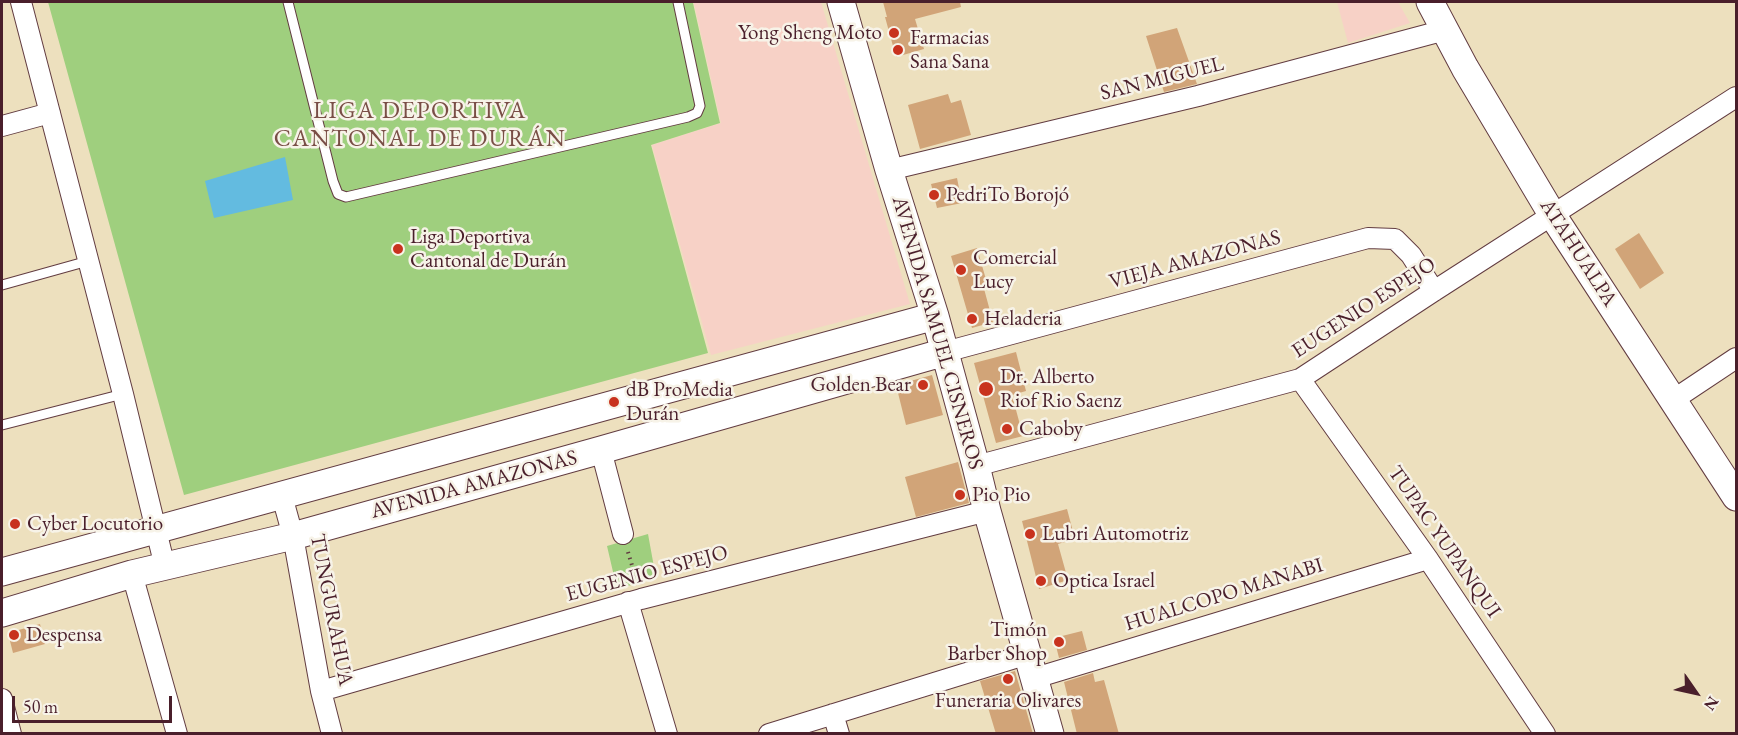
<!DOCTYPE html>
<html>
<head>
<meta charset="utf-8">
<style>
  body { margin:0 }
  #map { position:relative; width:1738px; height:735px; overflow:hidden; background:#ede0be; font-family:"EB Garamond",serif }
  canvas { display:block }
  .frame { position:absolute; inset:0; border:3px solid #4a1f2b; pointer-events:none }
  .north { position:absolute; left:1666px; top:663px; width:60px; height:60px; -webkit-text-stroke:4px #f7f3e8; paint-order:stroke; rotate:124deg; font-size:16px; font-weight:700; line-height:24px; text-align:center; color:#4a1f2b }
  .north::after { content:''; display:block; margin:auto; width:21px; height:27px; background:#4a1f2b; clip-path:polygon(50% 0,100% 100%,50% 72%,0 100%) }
  .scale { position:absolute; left:12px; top:696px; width:160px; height:27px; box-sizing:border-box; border:3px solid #4a1f2b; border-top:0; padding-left:8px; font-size:18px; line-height:21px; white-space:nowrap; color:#4a1f2b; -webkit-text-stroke:4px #f7f3e8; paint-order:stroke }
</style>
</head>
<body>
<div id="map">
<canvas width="1738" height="735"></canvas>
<div class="frame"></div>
<div class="north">N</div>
<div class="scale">50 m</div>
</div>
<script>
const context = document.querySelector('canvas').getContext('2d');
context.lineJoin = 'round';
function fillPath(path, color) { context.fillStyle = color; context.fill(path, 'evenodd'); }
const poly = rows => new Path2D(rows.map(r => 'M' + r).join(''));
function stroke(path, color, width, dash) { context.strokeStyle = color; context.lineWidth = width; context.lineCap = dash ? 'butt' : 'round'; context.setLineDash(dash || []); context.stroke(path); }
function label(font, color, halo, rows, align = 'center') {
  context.font = font + ' "EB Garamond",serif'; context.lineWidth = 5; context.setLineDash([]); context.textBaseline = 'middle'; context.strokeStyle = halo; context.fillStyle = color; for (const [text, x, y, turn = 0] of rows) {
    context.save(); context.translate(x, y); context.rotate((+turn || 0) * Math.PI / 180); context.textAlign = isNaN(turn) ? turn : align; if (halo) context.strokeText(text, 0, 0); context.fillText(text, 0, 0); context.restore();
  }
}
fillPath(poly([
  [701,2,821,2,910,304,711,355,652,145,721,123,694,3],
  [1337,2,1398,2,1410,23,1348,43]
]), '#f7d1c6');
fillPath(poly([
  [48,2,698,2,693,3,720,123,651,145,708,353,184,495],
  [648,534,656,578,617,589,607,546]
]), '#9fcf7e');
fillPath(poly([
  [285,157,293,200,214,218,205,181]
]), '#63bbe0');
fillPath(poly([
  [883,2,960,2,961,7,915,19,924,49,896,57,885,17,887,17],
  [1177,28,1197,84,1164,92,1146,36],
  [948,94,951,103,961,100,971,135,920,149,908,105],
  [957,178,962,203,937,208,931,184],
  [1639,233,1664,273,1640,289,1615,249],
  [977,248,987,283,983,285,993,322,972,328,951,256],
  [1016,352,1026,391,1012,395,1023,436,996,443,974,363],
  [932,375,943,415,906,425,896,385],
  [958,462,969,503,916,517,905,477],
  [1067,509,1075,539,1058,544,1068,580,1039,589,1022,521],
  [40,624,45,644,13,653,8,633],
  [1082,631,1087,650,1059,658,1054,638],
  [1015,671,1033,734,996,734,980,681],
  [1093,673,1095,682,1104,680,1119,734,1077,734,1064,682]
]), '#d1a478');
const lane = poly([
  [288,2,333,181,338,194,346,197,688,117,697,113,700,106,678,2],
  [2,285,88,261],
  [2,425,123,394]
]);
const street = poly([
  [21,2,123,394,165,567],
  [2,126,50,113],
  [889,170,1198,96,1445,30],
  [945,352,1368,238,1395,239,1411,255,1434,291],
  [1300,379,1428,559,1545,734],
  [1673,400,1736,358],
  [601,450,623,534],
  [976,466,1300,379,1434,291,1736,97],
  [282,496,293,536,321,691,332,734],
  [132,574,177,734],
  [628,602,667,734],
  [1035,678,1428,559],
  [321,691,641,599,987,511],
  [2,699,11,734],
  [833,714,839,734],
  [769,734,1028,654]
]);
const secondary = poly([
  [841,2,889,170,935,316,976,466,987,511,1050,734],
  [1430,2,1465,68,1553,216,1736,497],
  [2,572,935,316],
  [2,613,132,574,293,536,601,450,945,352]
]);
stroke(lane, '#623c41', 11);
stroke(street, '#623c41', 22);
stroke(secondary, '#623c41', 29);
stroke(poly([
  [628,552,637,582]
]), '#623c41', 4, [1.5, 4.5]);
stroke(lane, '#fff', 9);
stroke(street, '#fff', 20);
stroke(secondary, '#fff', 27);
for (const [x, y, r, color] of [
  [894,33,6,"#c8321e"],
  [898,50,6,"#c8321e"],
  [934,195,6,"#c8321e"],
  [398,249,6,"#c8321e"],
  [961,270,6,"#c8321e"],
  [972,319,6,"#c8321e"],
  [923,385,6,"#c8321e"],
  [986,389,8,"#c8321e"],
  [614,402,6,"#c8321e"],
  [1007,429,6,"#c8321e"],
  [960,495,6,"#c8321e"],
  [15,524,6,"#c8321e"],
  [1030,534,6,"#c8321e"],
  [1041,581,6,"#c8321e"],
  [14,635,6,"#c8321e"],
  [1059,642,6,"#c8321e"],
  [1008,679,6,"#c8321e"]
]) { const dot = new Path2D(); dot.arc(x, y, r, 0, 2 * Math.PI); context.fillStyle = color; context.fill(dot); stroke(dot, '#f7f3e8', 2); }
label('21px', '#4a1f2b', '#f7f3e8', [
  ["Yong Sheng Moto",882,33,"right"],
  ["Farmacias",910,38],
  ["Sana Sana",910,62],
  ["PedriTo Borojó",946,195],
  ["Liga Deportiva",410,237],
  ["Cantonal de Durán",410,261],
  ["Comercial",973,258],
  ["Lucy",973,282],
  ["Heladeria",984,319],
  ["Dr. Alberto",1000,377],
  ["Riof Rio Saenz",1000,401],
  ["Golden Bear",911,385,"right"],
  ["dB ProMedia",626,390],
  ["Durán",626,414],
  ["Caboby",1019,429],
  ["Pio Pio",972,495],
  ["Cyber Locutorio",27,524],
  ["Lubri Automotriz",1042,534],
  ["Optica Israel",1053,581],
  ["Timón",1047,630,"right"],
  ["Barber Shop",1047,654,"right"],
  ["Despensa",26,635],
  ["Funeraria Olivares",1008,701,"center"]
], 'left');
label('21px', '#4a1f2b', '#f7f3e8', [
  ["SAN MIGUEL",1162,79,-14],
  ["ATAHUALPA",1578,253,57],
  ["VIEJA AMAZONAS",1195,260,-15],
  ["EUGENIO ESPEJO",1364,308,-33],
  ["AVENIDA SAMUEL CISNEROS",937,333,74],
  ["AVENIDA AMAZONAS",474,485,-15],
  ["TUPAC YUPANQUI",1444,542,55],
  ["EUGENIO ESPEJO",647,574,-15],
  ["HUALCOPO MANABI",1224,595,-17],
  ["TUNGURAHUA",331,610,79]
]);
context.letterSpacing = '1.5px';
label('24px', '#794e46', '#f7f3e8', [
  ["LIGA DEPORTIVA",420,111],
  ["CANTONAL DE DURÁN",420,139]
]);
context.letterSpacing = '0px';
</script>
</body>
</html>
